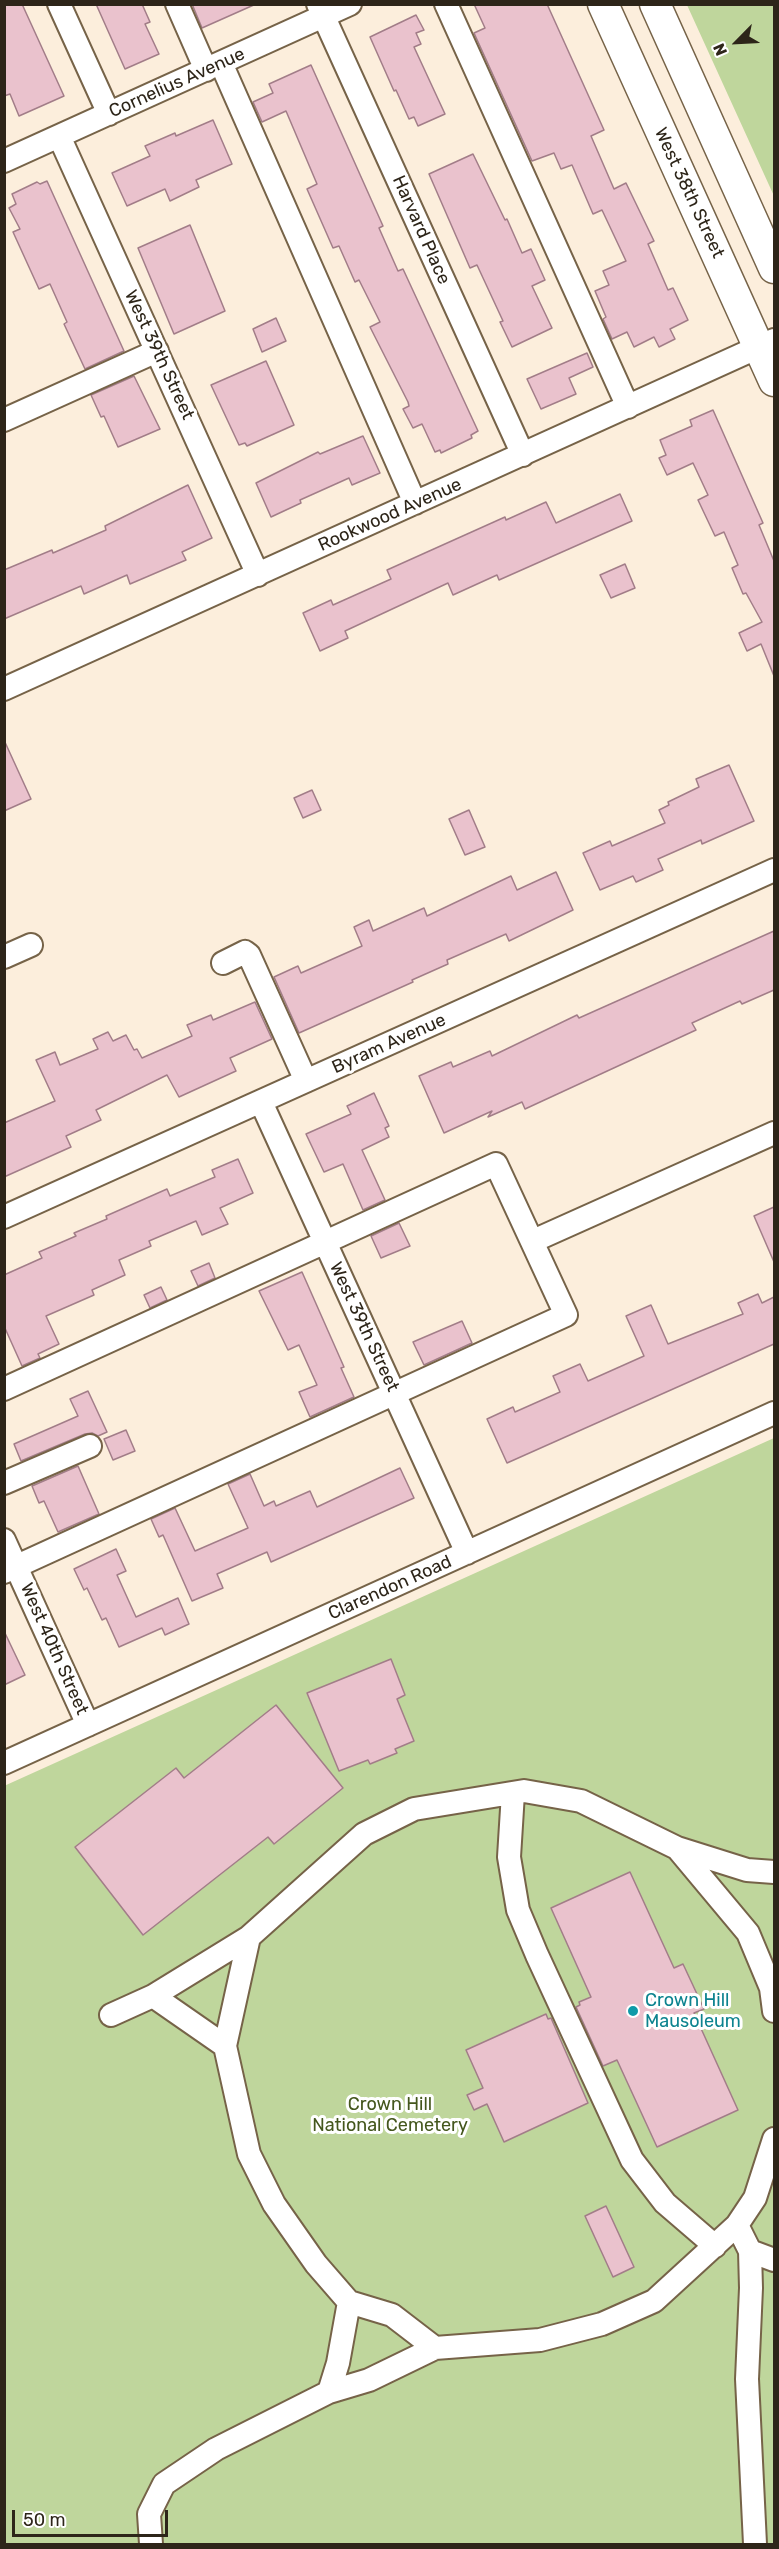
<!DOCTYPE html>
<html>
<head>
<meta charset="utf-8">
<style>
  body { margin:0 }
  #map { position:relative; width:779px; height:2549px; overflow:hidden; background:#fceedc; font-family:Rubik,sans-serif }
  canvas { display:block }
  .frame { position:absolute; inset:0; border:6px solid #2d2519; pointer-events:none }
  .north { position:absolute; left:707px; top:12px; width:60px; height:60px; -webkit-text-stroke:4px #fff; paint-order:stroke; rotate:246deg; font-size:16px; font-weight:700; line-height:24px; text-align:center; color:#2d2519 }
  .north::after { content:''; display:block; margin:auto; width:21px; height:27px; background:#2d2519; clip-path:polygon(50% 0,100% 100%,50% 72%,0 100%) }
  .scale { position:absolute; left:12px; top:2510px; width:156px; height:27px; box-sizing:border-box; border:3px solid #2d2519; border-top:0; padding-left:8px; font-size:18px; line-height:21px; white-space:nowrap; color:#2d2519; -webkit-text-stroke:4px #fff; paint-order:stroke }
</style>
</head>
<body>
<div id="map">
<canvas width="779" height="2549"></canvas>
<div class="frame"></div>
<div class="north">N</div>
<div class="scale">50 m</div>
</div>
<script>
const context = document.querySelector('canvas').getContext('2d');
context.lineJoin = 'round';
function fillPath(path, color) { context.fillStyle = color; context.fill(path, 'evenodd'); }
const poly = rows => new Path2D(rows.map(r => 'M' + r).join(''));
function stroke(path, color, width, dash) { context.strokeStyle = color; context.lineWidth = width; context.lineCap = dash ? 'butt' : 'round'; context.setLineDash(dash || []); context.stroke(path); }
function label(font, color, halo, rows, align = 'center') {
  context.font = font + ' Rubik,sans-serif'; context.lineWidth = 6; context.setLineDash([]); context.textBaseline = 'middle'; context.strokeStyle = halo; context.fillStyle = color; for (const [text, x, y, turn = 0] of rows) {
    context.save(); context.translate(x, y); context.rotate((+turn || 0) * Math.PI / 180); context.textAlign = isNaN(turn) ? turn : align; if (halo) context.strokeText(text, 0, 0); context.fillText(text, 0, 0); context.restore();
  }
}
fillPath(poly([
  [687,5,774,5,774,196],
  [774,1438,774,2544,5,2544,4,1786]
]), '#bfd69c');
const building = poly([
  [4,4,22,4,64,96,19,116,10,94,4,96,4,4],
  [96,4,142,4,150,22,145,24,159,54,125,69,96,4],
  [192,4,256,4,202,28,192,4],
  [474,4,547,4,604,130,591,136,614,189,626,183,654,241,648,244,668,290,673,288,688,320,670,329,675,339,659,347,654,337,634,347,627,332,612,339,603,319,606,317,595,291,609,285,603,271,626,261,602,210,593,214,572,165,561,169,554,153,532,161,474,33,485,28,474,4],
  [416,15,424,30,416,33,421,44,414,47,445,114,418,126,414,117,409,119,396,90,394,91,370,37,416,15],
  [311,65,383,226,379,228,398,271,403,269,478,431,471,435,472,438,441,453,440,450,435,452,422,424,413,428,403,409,409,406,408,402,370,327,380,322,359,280,355,282,339,246,333,248,307,189,317,184,286,111,262,122,253,102,273,93,269,84,311,65],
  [213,120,232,164,196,180,199,187,170,201,165,189,127,206,112,173,150,156,145,146,175,133,176,136,213,120],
  [473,154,505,220,507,219,522,253,531,249,545,280,532,286,552,328,512,347,500,322,503,321,477,265,470,268,429,174,473,154],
  [47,181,124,351,85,369,64,324,67,322,50,284,39,289,13,232,20,229,9,208,16,204,12,194,37,182,40,184,47,181],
  [190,225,225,311,174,334,138,248,190,225],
  [276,318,286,341,262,352,253,329,276,318],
  [587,353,593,367,569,378,576,394,541,409,527,379,587,353],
  [266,361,294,425,247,446,245,443,239,445,211,385,266,361],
  [134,376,160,429,118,447,104,416,101,417,91,395,134,376],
  [713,410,763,523,759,525,774,561,774,676,761,644,747,651,739,633,762,622,746,593,743,594,732,568,738,565,724,532,715,536,698,500,708,495,693,463,667,475,659,458,666,455,660,440,692,426,690,420,713,410],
  [363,436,380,473,352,485,349,478,300,500,301,503,271,517,256,483,318,452,320,454,363,436],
  [188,485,212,538,182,552,186,560,130,584,127,575,84,594,81,586,4,619,4,570,52,550,53,553,106,530,105,526,188,485],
  [620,494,632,521,499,580,497,575,453,595,448,583,345,631,348,638,320,651,303,613,331,600,333,605,391,579,387,570,505,517,506,520,546,502,556,523,620,494],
  [625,564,635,588,611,598,600,575,625,564],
  [4,740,31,799,4,811,4,740],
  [729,765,754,821,702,844,701,840,658,859,663,870,636,882,633,876,600,890,583,853,610,841,612,846,665,823,659,810,669,805,668,802,699,787,696,779,729,765],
  [312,790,321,810,303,818,294,798,312,790],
  [469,810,485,847,465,855,449,819,469,810],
  [556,872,573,910,509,941,506,934,447,960,448,964,412,980,413,982,299,1033,274,977,298,966,301,973,362,946,354,927,369,920,373,931,424,908,427,916,511,876,517,890,556,872],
  [774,931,774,990,742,1004,740,1001,692,1023,696,1030,525,1109,522,1102,488,1117,492,1111,444,1133,419,1076,451,1062,453,1067,490,1051,492,1056,577,1015,579,1018,774,931],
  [255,1002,272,1039,230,1058,236,1071,179,1097,167,1075,96,1110,101,1120,66,1136,71,1147,4,1177,4,1123,55,1101,36,1060,55,1052,60,1065,98,1049,93,1039,108,1032,113,1041,126,1035,134,1050,137,1049,142,1058,192,1036,187,1025,211,1015,213,1020,255,1002],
  [374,1093,389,1126,385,1128,389,1137,362,1150,385,1200,363,1210,343,1164,324,1172,306,1134,351,1114,347,1106,374,1093],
  [238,1159,253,1193,220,1208,228,1224,202,1235,196,1221,149,1241,151,1246,119,1260,125,1275,92,1290,94,1295,46,1316,59,1344,38,1354,40,1358,22,1366,4,1326,4,1275,42,1258,39,1252,76,1236,74,1233,107,1219,106,1216,167,1189,170,1196,215,1177,212,1170,238,1159],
  [774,1207,774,1262,754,1216,774,1207],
  [399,1223,410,1246,381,1258,371,1236,399,1223],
  [209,1263,215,1278,198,1286,191,1271,209,1263],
  [302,1272,344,1367,341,1368,354,1397,310,1417,299,1392,317,1385,299,1345,288,1350,259,1291,302,1272],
  [161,1287,167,1300,150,1308,144,1295,161,1287],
  [758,1294,762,1303,774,1297,774,1344,507,1463,487,1419,513,1407,515,1412,560,1392,553,1376,580,1364,588,1381,644,1356,626,1316,651,1305,668,1344,743,1314,738,1303,758,1294],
  [462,1321,472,1343,424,1365,413,1342,462,1321],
  [88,1391,107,1432,98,1436,92,1433,85,1434,21,1461,14,1444,78,1416,70,1399,88,1391],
  [126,1430,135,1451,113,1460,104,1439,126,1430],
  [78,1466,99,1514,58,1532,44,1501,39,1503,32,1486,78,1466],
  [400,1468,414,1498,271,1562,267,1552,217,1574,223,1588,192,1601,163,1535,159,1537,151,1519,175,1508,195,1551,248,1528,228,1484,250,1474,264,1506,274,1501,276,1506,310,1491,317,1507,400,1468],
  [116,1549,126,1571,117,1575,136,1617,178,1598,189,1624,165,1635,162,1628,119,1647,106,1618,102,1620,87,1588,84,1590,74,1569,116,1549],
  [4,1631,25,1675,4,1685,4,1631],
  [391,1659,405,1695,397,1699,414,1741,395,1749,397,1753,370,1764,368,1760,339,1771,307,1693,391,1659],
  [276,1705,343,1788,274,1844,268,1837,143,1935,75,1847,176,1768,184,1778,276,1705],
  [630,1872,674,1968,683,1964,704,2009,694,2013,738,2110,657,2147,617,2060,603,2066,576,2007,580,2005,579,2002,591,1997,551,1908,630,1872],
  [546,2014,548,2019,551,2018,588,2103,504,2142,487,2104,474,2110,467,2095,483,2088,466,2050,546,2014],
  [606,2206,634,2267,613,2277,585,2216,606,2206]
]);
fillPath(building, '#eac2cd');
stroke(building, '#a27d88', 1.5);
const minor = poly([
  [59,4,109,114],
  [177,4,206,70],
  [318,4,523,455],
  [446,4,628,407],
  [221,63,415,503],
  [59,136,258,575],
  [4,161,350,4],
  [4,420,157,351],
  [4,689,774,340],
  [4,957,31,945],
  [223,963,245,952,249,955,306,1081],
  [261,1102,467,1553],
  [4,1217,774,870],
  [533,1241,774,1133],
  [4,1389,496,1164,566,1315,4,1572],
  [4,1483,90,1446],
  [4,1540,88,1725],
  [4,1763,774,1413],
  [513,1793,509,1857,518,1910,537,1955,632,2160,665,2203,715,2246],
  [677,1848,747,1870,774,1872],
  [153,1996,225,2046],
  [774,2011,771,1988,748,1933,677,1848,581,1801,524,1791,414,1809,364,1834,249,1937,225,2046,249,2154,274,2204,316,2264,349,2302,392,2315,435,2348,540,2340,602,2324,654,2301,737,2225,755,2198,774,2139],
  [111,2015,153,1996,249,1937],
  [737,2225,750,2251,751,2288,747,2379,755,2544],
  [750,2251,774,2260],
  [349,2302,338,2363,329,2392,369,2380,435,2348],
  [151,2544,149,2514,164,2484,216,2449,329,2392]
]);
const major = poly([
  [603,4,774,381],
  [655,4,774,268]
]);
stroke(minor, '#766348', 26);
stroke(major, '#766348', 33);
stroke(minor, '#fff', 22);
stroke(major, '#fff', 30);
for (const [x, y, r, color] of [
  [633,2011,6,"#0f9aa8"]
]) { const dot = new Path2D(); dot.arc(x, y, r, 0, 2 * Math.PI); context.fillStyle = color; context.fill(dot); stroke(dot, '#fff', 2); }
label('18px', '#2d2519', '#fff', [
  ["Cornelius Avenue",177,83,-24],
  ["West 38th Street",689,193,65],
  ["Harvard Place",421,230,66],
  ["West 39th Street",159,355,65],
  ["Rookwood Avenue",390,515,-24],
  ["Byram Avenue",389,1044,-24],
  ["West 39th Street",364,1327,65],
  ["Clarendon Road",390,1588,-24],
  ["West 40th Street",54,1649,66]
]);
label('18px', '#0d838f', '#fff', [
  ["Crown Hill",645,2001],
  ["Mausoleum",645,2022]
], 'left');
label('18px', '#44571d', '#fff', [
  ["Crown Hill",390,2105],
  ["National Cemetery",390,2126]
]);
</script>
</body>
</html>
